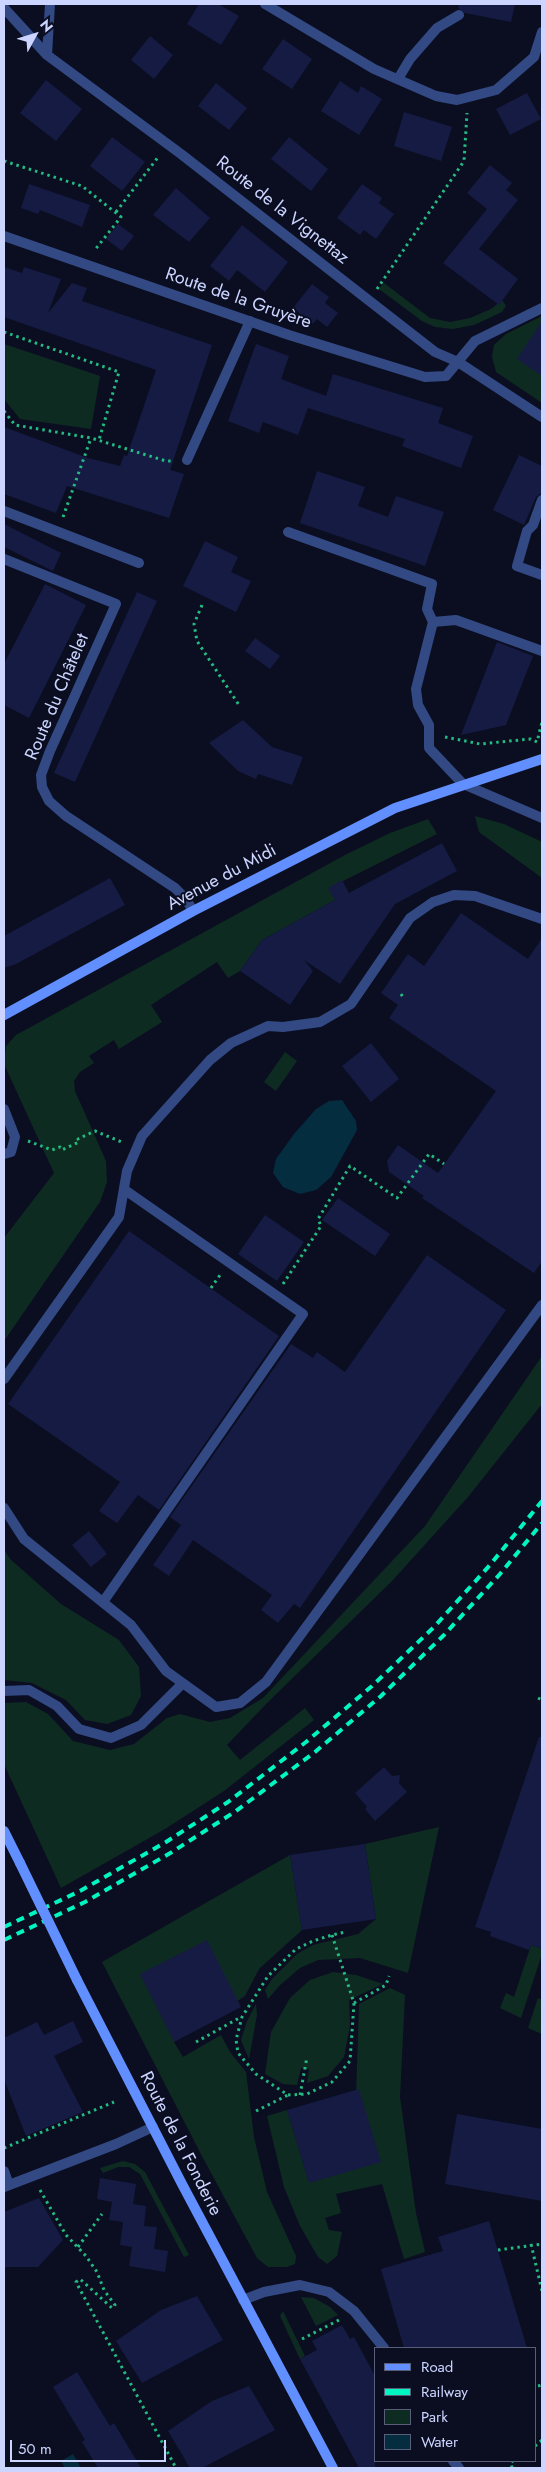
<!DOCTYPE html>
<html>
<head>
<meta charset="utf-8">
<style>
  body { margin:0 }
  #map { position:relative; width:546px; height:2472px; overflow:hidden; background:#0b0e21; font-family:Jost,sans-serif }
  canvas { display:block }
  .frame { position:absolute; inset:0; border:5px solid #cbd5ff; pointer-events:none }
  .legend { position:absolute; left:374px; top:2347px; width:162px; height:115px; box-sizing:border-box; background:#0b0e21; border:1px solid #585e7a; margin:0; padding:6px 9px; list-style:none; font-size:15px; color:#cbd5ff }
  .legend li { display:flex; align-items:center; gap:10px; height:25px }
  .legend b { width:25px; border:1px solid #585e7a }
  .north { position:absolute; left:10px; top:10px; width:50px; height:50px; -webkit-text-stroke:4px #0b0e21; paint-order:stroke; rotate:51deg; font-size:14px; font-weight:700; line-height:20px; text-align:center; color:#cbd5ff }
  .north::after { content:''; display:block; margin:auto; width:18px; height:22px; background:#cbd5ff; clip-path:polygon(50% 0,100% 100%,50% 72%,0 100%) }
  .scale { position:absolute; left:10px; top:2440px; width:156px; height:22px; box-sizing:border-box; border:2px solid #cbd5ff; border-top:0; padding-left:6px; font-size:15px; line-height:18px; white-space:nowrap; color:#cbd5ff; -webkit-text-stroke:4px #0b0e21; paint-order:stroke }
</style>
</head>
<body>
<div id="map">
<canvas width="546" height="2472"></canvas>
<div class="frame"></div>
<ul class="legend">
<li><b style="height:6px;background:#628fff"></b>Road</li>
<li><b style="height:6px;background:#00f6c1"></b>Railway</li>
<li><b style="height:14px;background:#0e2b21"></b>Park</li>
<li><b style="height:14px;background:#052d40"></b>Water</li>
</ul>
<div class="north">N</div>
<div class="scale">50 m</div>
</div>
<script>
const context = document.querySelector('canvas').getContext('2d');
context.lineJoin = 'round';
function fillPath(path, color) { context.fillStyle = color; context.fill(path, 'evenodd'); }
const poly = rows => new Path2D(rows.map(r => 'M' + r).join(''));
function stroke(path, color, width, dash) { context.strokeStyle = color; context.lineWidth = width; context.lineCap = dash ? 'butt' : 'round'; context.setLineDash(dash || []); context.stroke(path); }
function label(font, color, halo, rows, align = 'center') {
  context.font = font + ' Jost,sans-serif'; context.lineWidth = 4; context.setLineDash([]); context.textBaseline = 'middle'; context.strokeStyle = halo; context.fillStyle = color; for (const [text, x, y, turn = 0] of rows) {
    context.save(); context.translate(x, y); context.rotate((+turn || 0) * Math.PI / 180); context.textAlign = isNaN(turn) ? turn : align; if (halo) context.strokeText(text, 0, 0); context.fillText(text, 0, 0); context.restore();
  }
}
fillPath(poly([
  [384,283,430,318,450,322,470,318,491,309,502,300,506,306,502,312,474,325,453,329,435,327,422,321,379,289],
  [542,316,542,403,496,372,492,357,494,345,506,334],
  [4,344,100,376,91,429,20,419,4,399],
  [475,816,504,824,542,842,542,878,479,832],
  [428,819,437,834,329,888,335,900,262,940,240,971,228,978,217,962,151,1005,162,1022,119,1049,114,1040,89,1056,94,1063,80,1072,74,1081,75,1091,106,1161,107,1182,100,1202,4,1341,4,1238,54,1173,4,1064,6,1046,16,1035,345,855,390,833],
  [285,1052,297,1061,276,1091,264,1082],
  [542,1356,542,1404,468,1497,392,1581,267,1703,227,1745,240,1760,305,1708,314,1720,224,1791,165,1829,61,1888,4,1764,4,1703,26,1702,48,1714,73,1741,110,1750,134,1744,167,1718,180,1714,210,1722,230,1718,263,1698,425,1526],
  [4,1549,10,1559,61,1604,119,1640,139,1667,141,1696,131,1715,107,1724,85,1720,66,1700,32,1683,4,1680],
  [439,1827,408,1973,360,1958,318,1960,300,1968,279,1986,268,1999,265,1990,272,1979,297,1954,313,1945,358,1934,376,1919,365,1844],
  [290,1855,302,1930,259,1969,245,1996,174,2042,183,2057,221,2035,230,2052,246,2072,254,2137,267,2192,296,2256,295,2264,287,2267,268,2267,257,2258,203,2158,102,1962],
  [531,1945,542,1949,542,1954,521,2018,500,2008,506,1993,514,1997],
  [333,1972,356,1975,383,1984,349,2000,350,2025,344,2057,328,2076,307,2083,309,2069,301,2068,297,2085,283,2084,265,2074,271,2032,290,1998,310,1980],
  [390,1988,405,1995,400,2097,416,2213,425,2252,404,2259,382,2184,336,2194,341,2213,325,2218,329,2230,342,2232,337,2256,327,2264,318,2257,300,2226,284,2187,267,2116,287,2110,309,2182,356,2096,359,2004],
  [538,1998,542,2000,542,2034,528,2028],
  [256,2004,257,2015,249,2059,241,2040,247,2021],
  [123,2161,135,2164,145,2172,189,2255,184,2257,140,2174,129,2167,118,2167,103,2173,100,2168],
  [301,2297,314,2298,330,2307,338,2315,316,2326],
  [283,2311,305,2356,300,2359,280,2316]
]), '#0e2b21');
fillPath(poly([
  [342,1100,356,1121,357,1130,331,1177,316,1190,300,1194,283,1187,273,1173,276,1159,294,1134,316,1109,329,1101],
  [73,2454,81,2468,65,2468,61,2461]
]), '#052d40');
fillPath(poly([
  [199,4,218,4,239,16,221,45,187,24],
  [459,4,515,4,511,22,465,13,458,8],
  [150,36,173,55,154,79,131,60],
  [283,39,312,59,292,89,262,69],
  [46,80,82,109,56,141,20,113],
  [340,81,358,93,361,86,382,99,359,135,321,111],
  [216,83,247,108,229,130,198,106],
  [527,93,541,119,510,135,496,109],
  [404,112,452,127,441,161,394,146],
  [112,137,145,162,122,191,90,166],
  [289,137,328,169,311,191,271,159],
  [490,165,512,183,506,190,518,200,479,249,518,279,499,305,443,263,487,209,467,193],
  [29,184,90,205,82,227,40,210,38,214,21,208],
  [362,184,382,198,379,203,394,214,376,239,364,230,360,235,337,218],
  [176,188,210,218,189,242,153,215],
  [118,224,134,236,122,251,106,239],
  [242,225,288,262,265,292,237,270,229,281,210,266],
  [4,267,22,273,24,267,61,279,48,313,72,283,87,288,82,301,212,345,170,470,184,474,169,518,67,486,56,513,4,494,4,427,88,458,120,466,124,455,127,456,156,370,4,317],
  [312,284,329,297,325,303,338,313,327,327,317,319,313,324,293,308],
  [542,321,542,376,517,359],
  [256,344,289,356,281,379,326,396,333,374,443,408,438,423,473,436,461,468,402,446,405,439,308,408,298,435,263,422,259,433,228,421],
  [519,455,542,466,542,493,536,497,524,525,493,510],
  [317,471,365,487,358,506,388,517,396,496,444,512,425,566,300,523],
  [4,524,61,553,53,571,4,547],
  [205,541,238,557,231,572,251,581,236,612,183,586],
  [45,584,86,605,29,718,4,705,4,664],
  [137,592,157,601,75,782,54,773],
  [255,638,280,656,270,669,245,651],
  [497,642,533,656,506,725,461,735],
  [243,720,272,747,303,757,292,785,258,774,256,779,238,771,209,743],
  [442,843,457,871,395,904,340,984,304,960,313,971,290,1005,240,971,262,940,335,900,328,888,342,880,349,893],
  [110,878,125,905,16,964,4,968,4,936],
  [461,913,528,959,542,938,542,1261,534,1273,422,1198,424,1196,389,1172,387,1161,398,1145,438,1173,496,1091,389,1018,398,1005,381,993,408,954,424,966],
  [371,1043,399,1079,371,1102,342,1066],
  [338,1198,390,1234,375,1256,322,1220],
  [265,1215,304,1242,277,1281,238,1254],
  [129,1231,279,1336,159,1510,138,1495,117,1523,99,1511,120,1482,8,1404],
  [427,1255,506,1310,300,1608,294,1604,278,1623,261,1610,272,1595,193,1540,169,1576,153,1565,181,1525,170,1517,291,1344,313,1358,317,1352,345,1372],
  [89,1531,107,1554,91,1567,72,1545],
  [539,1737,542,1737,542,1949,531,1945,529,1950,490,1936,491,1932,475,1927],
  [384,1767,392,1776,400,1775,399,1783,407,1792,375,1821,365,1809,367,1807,355,1793],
  [365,1844,376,1919,302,1930,290,1855],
  [207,1940,241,2007,174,2042,140,1974],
  [73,2021,83,2042,54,2056,83,2112,26,2136,4,2079,4,2038,37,2022,44,2035],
  [359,2089,381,2162,309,2183,287,2110],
  [457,2114,542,2129,542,2201,445,2184],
  [100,2178,136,2184,133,2204,146,2206,144,2226,157,2227,154,2249,168,2251,165,2272,129,2266,132,2247,120,2245,123,2222,109,2220,112,2202,97,2199],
  [39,2198,63,2240,38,2267,4,2267,4,2212],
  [489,2221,527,2348,404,2348,381,2269,443,2251,438,2237],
  [197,2296,223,2340,142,2383,116,2341,161,2310],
  [342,2325,350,2339,354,2337,375,2376,375,2468,359,2468,300,2359,317,2350,312,2341],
  [77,2372,110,2426,114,2423,141,2468,98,2468,82,2442,85,2440,53,2387],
  [249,2386,275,2430,202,2468,190,2468,168,2431,212,2401]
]), '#151b43');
stroke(poly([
  [4,161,82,186,121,217,94,251],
  [116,212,159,156],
  [377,289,464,161,467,113],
  [4,332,119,372,99,440],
  [4,411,15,425,91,438,166,461,174,461],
  [63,517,91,438],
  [202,605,194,624,197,641,239,705],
  [445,737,480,744,530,739,537,742,542,722],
  [401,994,403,997],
  [28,1141,52,1150,60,1147,62,1150,79,1142,78,1139,95,1131,124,1143],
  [283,1284,321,1226,318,1219,350,1166,397,1198,429,1154,444,1164],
  [211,1288,220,1275],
  [538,1698,542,1700],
  [332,1935,354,2003,350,2061,332,2082,307,2094,288,2095,256,2074,238,2053,236,2040,242,2017,268,1976,296,1949,313,1941,332,1935,345,1932],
  [354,2003,386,1985,389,1976],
  [196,2042,241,2017],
  [300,2095,307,2057],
  [256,2111,288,2095],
  [4,2148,114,2102],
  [40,2190,66,2235,86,2256,97,2272,104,2290,115,2305,112,2308,80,2279,76,2282,176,2468],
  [531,2244,542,2291],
  [78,2247,102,2214],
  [498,2250,542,2244],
  [302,2339,341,2319],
  [538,2386,542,2385],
  [535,2446,542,2440],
  [512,2468,511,2462,513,2461]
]), '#23bb82', 3, [2.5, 4]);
stroke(poly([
  [398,79,410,59,437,28,459,15],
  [187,460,250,321],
  [542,500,533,525,527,531,517,566,542,575],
  [4,1379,119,1217,127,1171,142,1136,210,1060,231,1043,268,1026,283,1027,320,1022,351,1004,410,918,433,902,454,895,475,896,542,919],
  [4,1508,24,1539,131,1625,166,1671,216,1707,240,1703,266,1682,542,1305],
  [103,1602,303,1314,125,1190],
  [4,1691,29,1690,57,1706,79,1729,111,1738,141,1725,182,1684],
  [4,2171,9,2185]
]), '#324984', 10);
stroke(poly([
  [265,4,374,69,436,96,457,100,496,90,534,57,542,32],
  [4,8,47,55,181,154,435,352,458,362,542,417],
  [47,55,50,4],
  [4,236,289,335,425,377,446,376,475,341,542,308],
  [4,511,139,563],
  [288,532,432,584,427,609,433,622,456,620,542,651],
  [4,559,116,604,50,751,41,775,42,787,49,801,66,816,175,888,186,899,193,911],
  [433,622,416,689,418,705,429,725,429,748,463,784],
  [4,1109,15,1137,11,1152,4,1154],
  [4,2187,116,2144,153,2127],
  [243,2300,264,2292,300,2285,329,2292,354,2311,384,2348],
  [453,2461,459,2468]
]), '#324984', 10);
stroke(poly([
  [463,784,542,818]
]), '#324984', 10);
stroke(poly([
  [4,1015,193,911,395,808,542,759],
  [4,1831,20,1863],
  [77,1980,182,2184,333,2468]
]), '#628fff', 10);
stroke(poly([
  [4,1927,80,1891,166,1842,228,1802,306,1742,372,1686,434,1627,490,1565,542,1501],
  [4,1940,85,1902,172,1852,236,1811,315,1752,381,1696,444,1635,500,1574,542,1523]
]), '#00f6c1', 4, [8, 6]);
stroke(poly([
  [20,1863,77,1980]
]), '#628fff', 10);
label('18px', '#cbd5ff', '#0b0e21', [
  ["Route de la Vignettaz",282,211,38],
  ["Route de la Gruyère",238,299,19],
  ["Route du Châtelet",58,697,-67],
  ["Avenue du Midi",222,878,-28],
  ["Route de la Fonderie",180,2144,63]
]);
</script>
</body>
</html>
